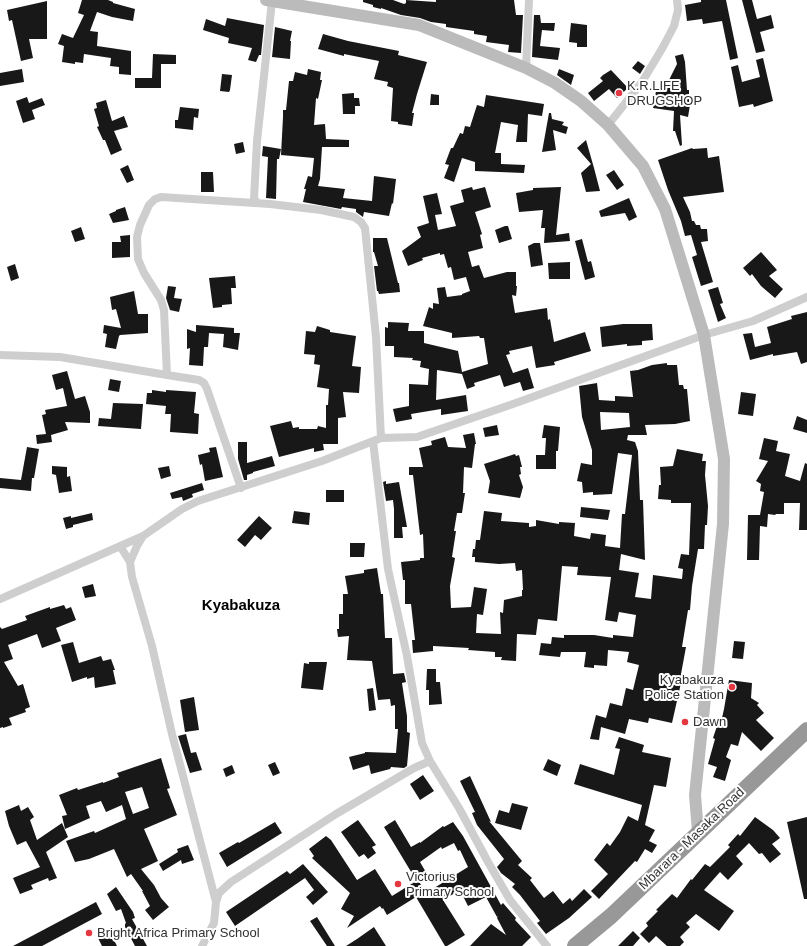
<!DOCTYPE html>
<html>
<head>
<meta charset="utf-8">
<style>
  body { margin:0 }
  canvas { display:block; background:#fff }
</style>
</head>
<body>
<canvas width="807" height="946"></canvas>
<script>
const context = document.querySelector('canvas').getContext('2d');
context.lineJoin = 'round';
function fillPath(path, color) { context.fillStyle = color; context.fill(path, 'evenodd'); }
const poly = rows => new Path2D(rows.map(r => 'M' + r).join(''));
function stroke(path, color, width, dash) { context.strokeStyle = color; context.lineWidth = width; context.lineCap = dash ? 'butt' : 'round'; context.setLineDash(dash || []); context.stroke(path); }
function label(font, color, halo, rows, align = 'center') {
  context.font = font + ' Arial,sans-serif'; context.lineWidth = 4; context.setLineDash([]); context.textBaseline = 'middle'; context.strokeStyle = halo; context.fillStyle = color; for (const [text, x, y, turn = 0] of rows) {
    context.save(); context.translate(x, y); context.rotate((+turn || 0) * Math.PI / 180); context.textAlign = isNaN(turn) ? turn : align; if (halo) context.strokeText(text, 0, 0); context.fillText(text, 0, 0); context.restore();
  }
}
fillPath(poly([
  [82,0,108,0,113,2,113,3,135,9,133,21,112,17,97,12,90,31,98,32,97,46,131,51,131,75,119,74,119,67,110,66,111,58,84,54,83,63,75,62,75,64,62,62,64,46,58,44,62,34,73,38,84,15,78,13],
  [363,0,393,0,404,4,406,3,406,0,436,2,436,0,514,0,516,15,523,15,521,53,508,52,509,45,486,42,487,36,474,34,474,31,446,27,446,24,431,22,420,18,401,15,381,8,381,9,373,7,373,5,363,2],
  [701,0,726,0,738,58,730,60,722,21,703,24,702,19,687,21,685,5,701,2],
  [742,0,752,0,757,19,771,15,774,28,760,32,765,51,756,53],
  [47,1,47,39,29,39,33,58,21,61,12,20,9,21,7,10],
  [534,15,540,15,541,23,555,23,554,31,542,30,540,46,560,48,558,60,532,57],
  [227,18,264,25,261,55,259,55,256,62,248,60,252,48,228,43,229,38,203,30,206,19,225,26],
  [571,23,587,25,587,47,577,47,577,43,569,42],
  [275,27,292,31,290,41,291,41,290,59,272,57],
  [323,34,348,41,399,51,398,55,427,62,417,94,412,113,414,113,412,126,398,124,398,122,391,121,393,88,387,86,388,82,374,79,379,61,344,54,344,56,318,49],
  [153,54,176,55,176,64,161,64,161,88,135,88,135,78,152,78],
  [683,54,685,62,687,90,689,90,689,105,690,105,688,117,680,115,682,145,680,146,675,131,673,131,674,111,653,108,656,91,663,92,677,64,675,56],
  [763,58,773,101,754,107,753,104,739,107,731,67,738,65,742,82,760,77,756,60],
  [638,61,645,66,640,74,632,68],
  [22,69,24,82,0,86,0,73],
  [308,69,321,72,320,80,322,80,318,99,316,98,314,125,325,124,326,139,349,140,349,147,322,147,320,179,318,186,345,189,343,198,372,201,374,176,396,179,393,204,392,203,389,216,364,212,363,217,356,212,356,209,342,207,341,209,303,202,306,189,304,189,308,176,312,177,314,158,281,155,283,117,283,110,286,110,289,81,293,81,295,72,307,75],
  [559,69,574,75,571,85,557,75],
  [611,70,628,88,617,98,609,89,594,101,588,93,603,81,600,78,603,75],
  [222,74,232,75,230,90,229,92,220,91],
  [354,93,354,98,359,98,360,106,355,106,355,114,343,114,342,94],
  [431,94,439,95,439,105,430,105],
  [486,95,544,104,542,116,528,114,527,142,516,142,518,125,501,122,495,153,501,153,501,164,525,165,524,173,475,171,475,162,462,158,454,182,444,178,449,165,445,164,451,148,453,148,460,133,463,134,465,126,470,127,477,105,484,107],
  [27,97,29,103,42,98,45,105,32,110,35,119,23,123,16,101],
  [106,100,112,121,124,116,128,127,114,131,122,150,111,155,105,140,103,140,97,127,99,126,94,109,97,108,96,103],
  [180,107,199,109,198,118,194,117,193,130,175,128,175,120,178,120],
  [549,113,551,113,552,119,564,122,562,125,568,127,566,134,553,130,556,150,542,152],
  [586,140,594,168,600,191,586,192,581,173,591,164,577,148],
  [243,142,245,152,236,154,234,144],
  [263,146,281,149,279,159,277,159,276,199,266,198,268,157,262,156],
  [692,148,693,149,707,148,708,158,719,156,724,192,683,197,690,212,692,221,694,221,696,225,700,225,701,229,707,229,708,241,701,242,713,282,701,286,692,257,697,255,691,235,685,236,681,221,668,190,658,160],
  [128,165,134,180,127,183,120,169],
  [614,170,624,185,617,190,606,175],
  [201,172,213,172,214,192,201,192],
  [472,187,473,190,485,187,491,207,475,212,482,234,480,235,483,248,468,252,472,267,479,265,484,278,507,272,516,272,516,286,517,286,516,296,512,295,515,313,547,308,548,320,550,319,554,342,585,332,591,351,554,362,555,365,536,368,532,346,509,351,510,354,506,355,513,373,528,368,534,388,523,391,520,382,504,387,500,375,474,383,475,386,467,389,462,374,437,370,436,400,466,395,468,411,441,415,441,409,411,414,412,419,396,422,393,409,409,406,409,384,428,385,429,369,420,367,421,361,412,360,413,358,394,357,394,346,385,346,385,327,388,328,388,322,409,323,408,331,424,331,424,343,458,351,462,372,488,364,484,338,480,338,479,336,452,338,452,333,423,326,429,307,433,309,433,303,439,304,437,288,445,287,447,297,462,295,462,294,470,291,466,277,454,280,451,267,448,268,444,254,440,255,440,253,422,258,423,260,408,266,402,251,421,237,417,227,429,223,423,196,437,193,442,214,435,215,438,230,456,226,450,206,464,202,461,190],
  [561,187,556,235,569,233,570,241,544,243,545,228,541,228,543,210,519,212,516,193,533,190,533,188],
  [629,198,637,217,629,221,625,213,601,217,599,211],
  [125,207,129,220,113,223,109,214,116,211,116,210],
  [505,226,508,226,512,239,499,243,495,230],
  [81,227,85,239,75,242,71,231],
  [130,235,130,257,112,258,112,242,121,242,120,236],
  [373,238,387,238,398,283,399,283,400,292,379,294,378,291,377,291,374,266,378,266,374,252,373,252],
  [582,239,588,262,591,261,595,277,585,280,575,241],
  [534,243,540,243,543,265,531,267,528,246],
  [761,252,777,270,769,276,783,289,775,298,761,286,752,274,750,276,743,268],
  [570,262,570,279,549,279,548,263],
  [15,264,19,278,11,281,7,267],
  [235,276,236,288,231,288,232,304,222,305,222,307,213,308,209,278],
  [168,286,176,287,174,298,182,299,179,312,170,310,166,298],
  [718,287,723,303,720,304,726,318,718,322,708,290],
  [134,291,138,314,148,314,148,333,120,335,119,336,116,349,105,347,107,334,103,333,104,325,121,328,116,309,112,310,110,297],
  [807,312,807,362,801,364,797,352,773,356,773,354,750,360,743,334,752,333,755,347,771,343,767,327,792,319,791,316],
  [623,324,652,324,653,340,642,341,642,345,627,346,627,344,602,347,600,327],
  [196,325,234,328,234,333,240,333,238,350,223,347,224,334,209,333,208,347,204,347,203,366,189,365,190,348,187,349,187,329,196,332],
  [317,326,330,330,330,332,356,336,352,366,361,367,359,393,343,392,346,417,338,418,338,444,323,444,324,450,314,452,314,448,279,457,270,426,291,421,293,428,299,427,299,429,317,429,318,426,326,428,326,405,328,405,329,389,317,387,320,365,314,364,315,355,304,354,306,331,315,332],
  [667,363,667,365,677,365,679,385,683,385,684,389,687,389,690,421,675,424,645,425,647,435,628,435,627,440,635,442,638,451,640,500,643,500,645,560,621,554,619,570,639,573,635,597,651,599,653,575,682,579,683,569,678,568,681,554,689,555,691,503,671,503,671,500,658,499,659,485,661,485,660,467,673,466,677,449,703,454,702,461,706,461,705,475,708,506,707,525,705,525,704,549,698,549,692,586,690,610,688,610,682,647,686,647,681,674,683,674,672,723,649,718,648,723,629,719,625,734,601,727,599,740,590,739,596,715,606,718,610,703,622,706,626,688,633,690,639,665,627,662,629,652,608,650,607,666,594,665,594,668,584,667,586,652,561,652,560,657,539,655,541,643,551,644,552,637,564,638,564,635,594,635,613,638,613,635,633,637,636,615,619,612,617,622,605,620,611,577,577,575,578,567,562,566,557,621,538,619,536,635,517,634,516,661,501,660,502,657,495,657,495,652,468,650,469,648,433,646,433,651,413,653,412,640,415,640,411,604,405,604,405,580,403,580,401,562,420,560,420,558,424,558,423,534,420,535,413,475,409,475,409,467,423,467,419,448,432,445,431,441,445,437,448,447,466,448,463,435,474,433,476,444,475,444,472,468,464,467,463,493,465,493,462,513,457,513,454,531,456,531,452,557,455,558,450,586,451,608,471,607,474,587,487,589,483,615,477,614,476,633,501,634,500,612,503,613,504,600,522,596,522,590,523,590,522,570,516,571,515,563,499,564,475,562,475,557,472,557,473,549,475,549,476,540,480,540,484,511,502,513,501,521,529,523,529,527,536,526,536,520,559,524,559,522,575,523,574,536,590,539,591,533,606,535,605,546,620,548,622,514,625,514,632,455,618,453,612,494,593,495,593,492,583,493,582,482,577,481,581,463,592,465,592,450,582,417,579,386,597,383,599,400,615,401,615,396,633,397,630,371,638,370,652,365],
  [600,412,629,413,630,427,601,430],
  [67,371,75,399,85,396,90,412,90,423,65,422,68,430,51,435,52,442,37,444,36,435,46,434,42,415,46,414,45,410,67,406,63,388,56,390,52,375],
  [110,379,121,381,119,392,108,390],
  [152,390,166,392,166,390,196,392,194,413,199,414,198,434,170,432,171,414,165,414,166,406,146,404,147,393,152,393],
  [741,392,756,394,753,416,738,414],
  [113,403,143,404,141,429,98,426,99,418,111,419],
  [797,416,807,420,807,433,793,429],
  [497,425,499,435,485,437,483,428],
  [544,425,560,427,558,451,556,451,556,469,536,469,536,455,545,455,546,438,542,438],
  [764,438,778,441,776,451,790,454,785,476,800,481,805,463,807,464,807,530,799,530,800,503,784,503,784,514,776,514,775,515,768,514,767,527,760,526,759,560,747,560,748,515,760,515,764,492,760,491,761,484,756,481,768,461,759,459],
  [238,442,247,442,247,463,272,456,275,466,253,472,253,473,247,475,247,480,244,480,238,459],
  [27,447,39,449,34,478,32,478,31,491,0,488,0,478,21,480],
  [216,447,223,477,205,481,202,464,200,465,198,455,210,452,209,448],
  [515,454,516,456,519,455,522,467,520,467,521,474,519,475,523,487,520,498,488,493,490,481,484,464],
  [52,466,67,467,67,477,70,476,72,491,59,493,56,475,52,474],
  [169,466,171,476,161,479,158,468],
  [386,481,386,484,399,482,407,527,402,527,403,538,394,538,394,509,393,500,386,501,383,482],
  [202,483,204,490,192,494,193,497,183,501,182,497,172,499,170,493],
  [326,490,344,490,344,502,326,502],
  [581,507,610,510,608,520,580,517],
  [294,511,310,513,309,525,292,523],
  [92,513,93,520,73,525,73,527,66,529,63,518,71,516,71,518],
  [259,516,272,528,261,540,255,535,245,547,237,540],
  [350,543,365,543,364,557,350,557],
  [377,568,381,594,383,594,385,638,392,638,393,674,404,673,406,682,402,683,407,716,407,732,410,733,407,766,404,768,391,767,390,769,371,774,369,765,353,770,349,757,365,753,365,752,396,753,398,729,395,729,395,705,391,706,390,699,378,700,372,661,347,660,349,636,338,637,337,629,339,629,339,614,343,614,343,594,348,594,345,576,364,573,364,570],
  [93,584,96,596,85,598,82,587],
  [64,605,66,609,71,607,76,620,56,628,61,641,42,648,37,634,8,645,13,659,4,662,18,686,23,684,30,707,25,709,26,712,9,718,12,725,3,728,3,727,0,728,0,627,2,629,27,620,25,616,50,607,50,609],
  [734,641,745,642,743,659,732,658],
  [73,642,79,663,101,656,103,661,111,659,115,670,113,670,116,684,95,688,94,677,87,679,87,677,72,682,61,645],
  [309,662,327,662,323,690,301,688,304,663,309,664],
  [427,669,436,669,436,682,440,682,442,704,429,705,429,690,426,690],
  [729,680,752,683,751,698,759,703,757,705,764,713,756,720,774,738,761,751,742,732,738,746,731,744,726,757,731,760,725,781,713,777,717,767,708,764,715,739,713,738,720,717,722,718,724,709],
  [373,688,376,710,369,711,367,689],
  [194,697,199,730,185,732,180,700],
  [186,734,191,753,196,752,202,770,190,773,178,736],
  [619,737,644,745,642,752,671,758,666,787,654,785,645,825,655,830,649,841,657,845,652,853,645,849,637,862,635,861,599,899,591,891,608,874,594,860,607,843,610,846,620,832,628,816,638,821,642,805,574,784,580,764,614,775,620,749,615,748],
  [161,758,170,788,167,789,177,815,144,829,158,861,141,869,154,885,161,898,169,907,153,920,145,910,150,906,142,891,143,891,131,874,127,877,114,849,89,859,75,862,66,841,94,831,95,833,126,819,122,805,106,812,101,801,86,806,90,818,65,829,62,816,67,815,59,795,77,788,78,790,103,782,103,783,119,777,117,773,120,772],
  [142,787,149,808,133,814,125,792],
  [548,759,561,765,557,776,543,770],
  [275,762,280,773,273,776,268,765],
  [232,765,235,773,226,777,223,769],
  [423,775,434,791,420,800,410,784],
  [470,776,491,822,489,821,522,861,518,865,532,878,530,880,544,898,553,891,563,904,570,898,572,901,584,889,592,897,569,918,546,934,537,923,540,921,520,895,512,887,515,884,501,873,497,867,504,859,477,825,472,813,475,812,460,781],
  [512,803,528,807,521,830,495,823,499,810,509,813],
  [19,805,21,811,28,807,34,817,30,820,37,840,62,823,68,837,46,852,57,878,49,881,48,878,31,885,33,889,20,894,13,878,40,867,26,841,17,845,9,826,5,811],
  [755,817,773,830,780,838,772,844,781,854,770,863,762,853,759,854,749,843,736,856,743,864,728,880,720,872,704,890,734,911,719,931,696,914,686,923,690,927,680,937,684,942,680,946,667,946,656,936,649,943,640,934,648,926,646,923,658,911,656,910,672,894,677,898,691,879,692,880,705,864,710,867,730,847,728,845,738,834,740,836],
  [807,817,807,899,804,899,787,822],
  [358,820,376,845,372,847,376,853,368,859,364,854,359,857,341,832],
  [395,820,411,847,420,842,420,843,443,826,444,827,453,822,463,836,501,905,503,903,516,918,515,920,531,937,522,946,470,946,491,924,506,935,497,918,498,916,497,917,486,897,468,906,460,890,443,900,465,935,447,946,445,946,416,897,387,915,383,908,382,909,380,906,347,928,354,916,341,909,350,893,312,858,314,856,309,849,326,836,331,840,357,880,375,869,392,896,418,880,426,893,468,867,460,850,458,851,454,843,442,849,441,847,420,862,427,874,416,880,384,827],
  [275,822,282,833,227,867,219,853,238,842,239,843],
  [188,845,194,860,182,864,181,860,163,871,159,864,178,852,177,849],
  [303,864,328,892,313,905,306,897,314,890,305,878,235,926,226,912,287,871,290,874],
  [116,887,133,912,135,918,132,919,147,946,135,946,125,927,125,924,126,923,121,909,116,911,107,894],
  [96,902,102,914,42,946,13,946],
  [317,917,335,946,327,946,310,921],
  [374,927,386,946,346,946,357,939],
  [633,931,640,938,633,946,618,946],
  [110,932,117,946,102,946,98,938]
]), '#181818');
stroke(poly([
  [526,68,529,0],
  [608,125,642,82,663,47,674,26,678,10,677,0],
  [258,203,254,199,257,141,272,1],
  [0,355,60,357,167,375],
  [373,441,388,569,407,656,422,743,430,761,459,808,488,862,510,900,547,946],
  [241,488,207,389,204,383,199,380,167,375,164,310,161,300,144,273,138,259,137,237,140,225,149,205,155,199,161,197,270,204,321,210,354,217,361,222,365,228,376,337,381,438],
  [120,546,130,562,132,577,152,646,172,734,216,902],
  [130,562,137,546,143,536],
  [0,599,143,536,182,509,198,501,322,461,381,438,417,437,513,404,704,335,753,321,807,297],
  [202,946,214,923,216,902,219,893,231,882,336,814,414,768,430,761]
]), '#cecece', 8);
stroke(poly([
  [266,0,419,25,526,68,555,83,581,101,608,125,643,166,665,209,704,335,724,459,723,524,695,795,698,832]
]), '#bbb', 12);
stroke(poly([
  [575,946,611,916,807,730]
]), '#989898', 16);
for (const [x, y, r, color] of [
  [619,93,4,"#e43742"],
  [732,687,4,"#e43742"],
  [685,722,4,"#e43742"],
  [398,884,4,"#e43742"],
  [89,933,4,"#e43742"]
]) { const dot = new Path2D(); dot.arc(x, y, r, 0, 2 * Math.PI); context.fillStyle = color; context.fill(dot); stroke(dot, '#fff', 1.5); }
label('13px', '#313131', '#fff', [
  ["K.R.LIFE",627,86],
  ["DRUGSHOP",627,101],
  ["Kyabakuza",724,680,"right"],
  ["Police Station",724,695,"right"],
  ["Dawn",693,722],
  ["Victorius",406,877],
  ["Primary School",406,892],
  ["Bright Africa Primary School",97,933]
], 'left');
label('13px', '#313131', '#fff', [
  ["Mbarara - Masaka Road",692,839,-44]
]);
label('bold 15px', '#000', '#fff', [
  ["Kyabakuza",241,606]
]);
</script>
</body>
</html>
